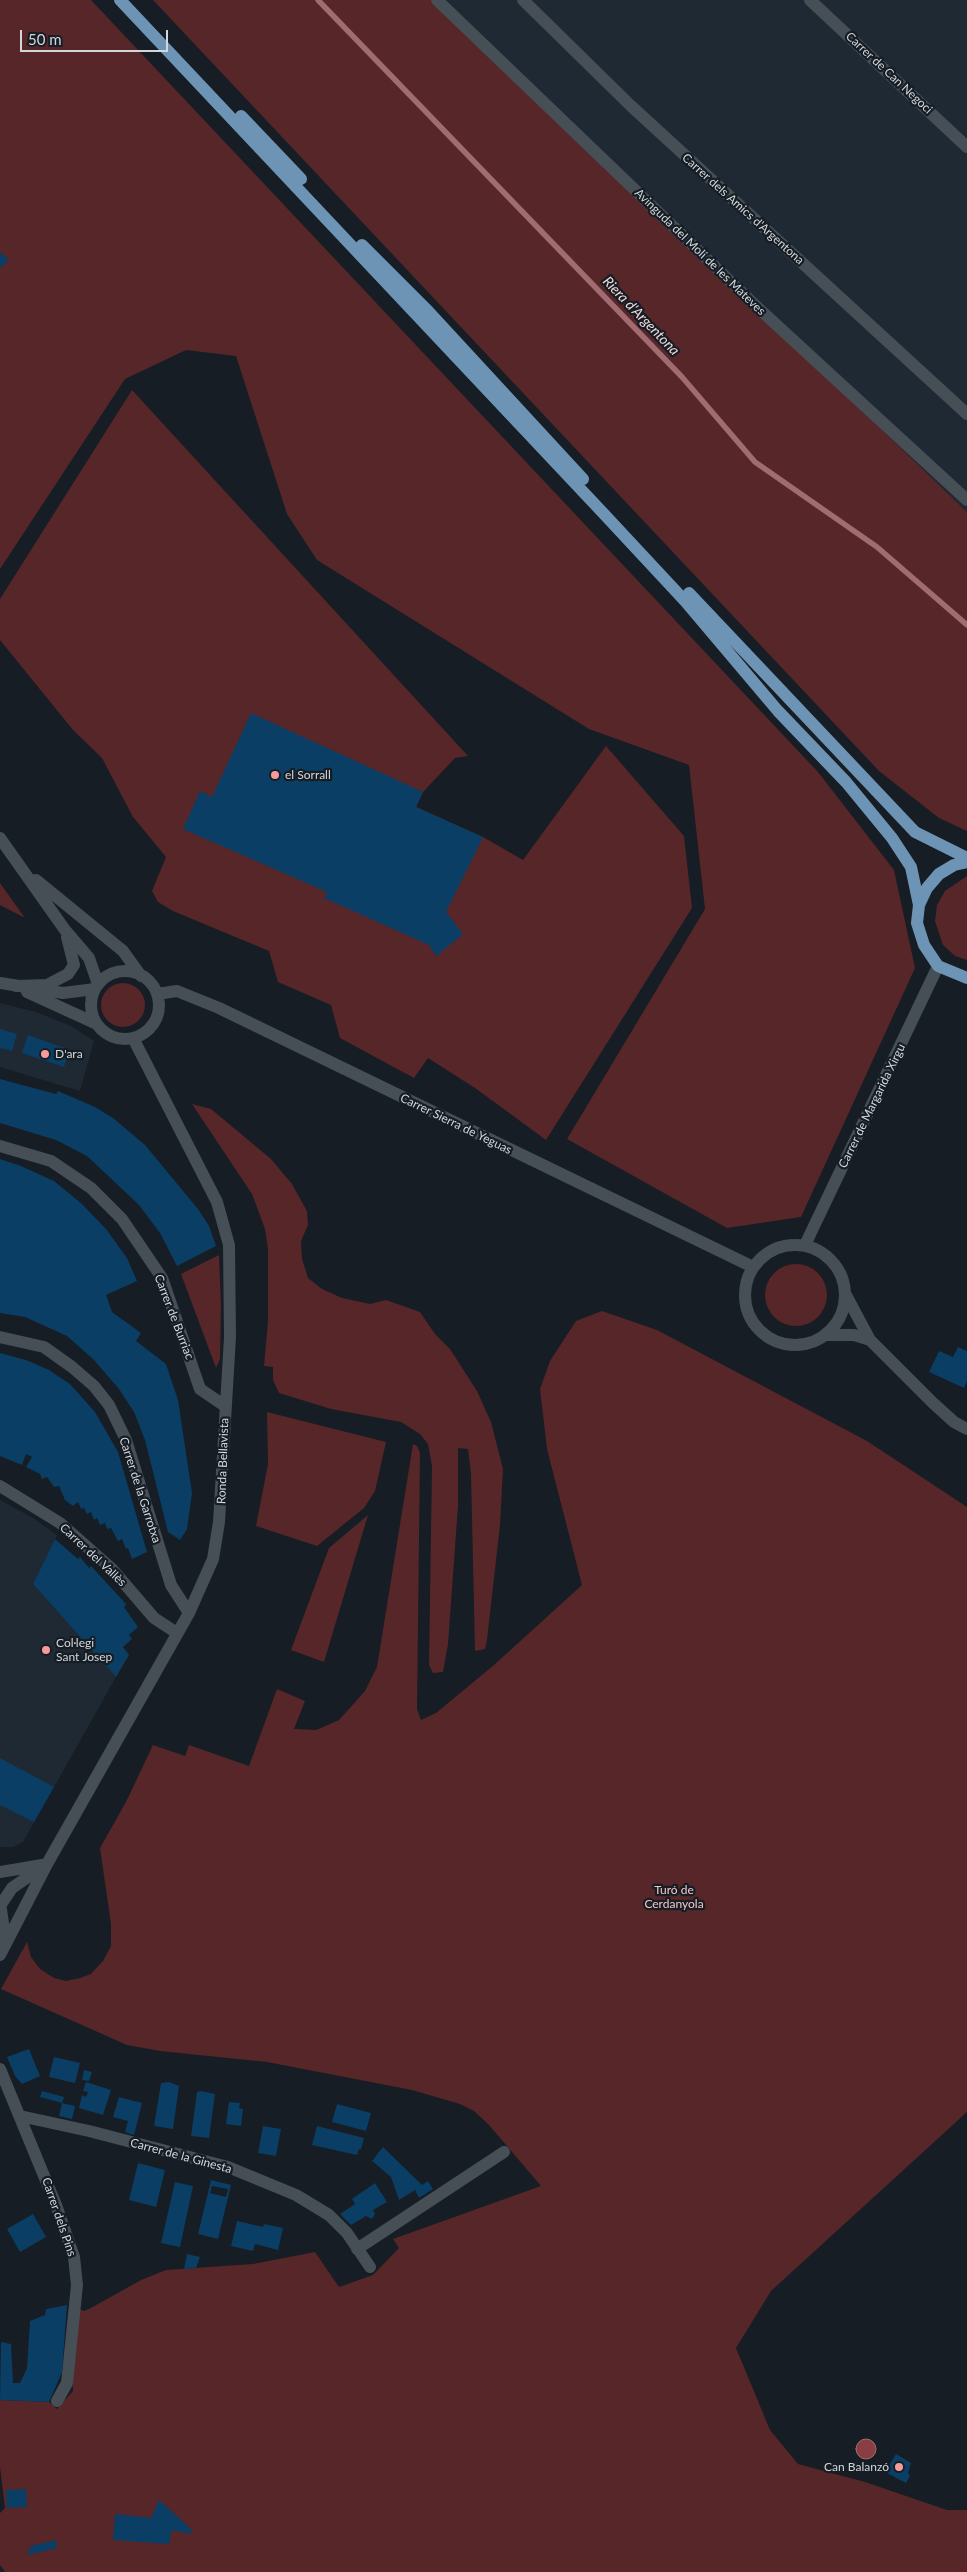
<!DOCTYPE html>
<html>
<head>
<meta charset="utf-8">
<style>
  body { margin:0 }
  #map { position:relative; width:967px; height:2572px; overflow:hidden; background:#161d24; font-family:Lato,sans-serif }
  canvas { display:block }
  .scale { position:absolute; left:20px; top:30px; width:148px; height:22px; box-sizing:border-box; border:2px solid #d2d7dc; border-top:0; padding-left:6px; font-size:15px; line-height:18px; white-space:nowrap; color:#d2d7dc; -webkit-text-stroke:4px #161d24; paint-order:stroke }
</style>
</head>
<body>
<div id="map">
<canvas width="967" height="2572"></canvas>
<div class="scale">50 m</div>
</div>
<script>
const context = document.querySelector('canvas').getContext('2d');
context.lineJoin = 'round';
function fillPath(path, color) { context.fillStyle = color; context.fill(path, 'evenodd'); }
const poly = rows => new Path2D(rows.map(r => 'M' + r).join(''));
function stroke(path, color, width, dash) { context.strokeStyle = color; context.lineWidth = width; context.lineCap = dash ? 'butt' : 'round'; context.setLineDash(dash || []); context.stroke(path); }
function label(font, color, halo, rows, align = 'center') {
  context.font = font + ' Lato,sans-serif'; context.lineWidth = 4.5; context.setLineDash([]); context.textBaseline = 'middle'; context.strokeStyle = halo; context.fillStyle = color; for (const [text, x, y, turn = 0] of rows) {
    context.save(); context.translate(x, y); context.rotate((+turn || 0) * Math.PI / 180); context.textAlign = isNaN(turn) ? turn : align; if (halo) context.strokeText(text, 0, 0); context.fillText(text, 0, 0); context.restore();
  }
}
fillPath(poly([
  [436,0,967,0,967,512,935,482],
  [0,1003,36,1012,71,1026,94,1041,80,1091,0,1067],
  [0,1500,33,1518,57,1535,33,1584,116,1677,23,1842,13,1847,0,1847]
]), '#1e2934');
fillPath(poly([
  [0,0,91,0,818,772,894,870,915,968,801,1217,727,1228,567,1139,705,909,689,765,589,729,317,560,287,514,236,356,186,350,125,379,0,569],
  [153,0,436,0,967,512,967,831,939,818,879,771],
  [132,390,468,756,455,758,423,792,416,807,483,837,523,860,606,746,684,836,692,908,546,1140,475,1088,428,1058,414,1078,340,1038,331,1005,278,982,269,951,173,911,158,902,152,891,166,857,133,817,102,758,73,730,0,640,0,599],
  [967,876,967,960,955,956,943,945,935,921,937,905,945,891],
  [0,883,25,918,0,905],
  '101 1005a22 22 0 1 1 44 0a22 22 0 1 1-44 0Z',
  [192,1104,211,1109,271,1159,292,1184,307,1211,308,1225,301,1241,302,1259,308,1278,322,1289,342,1298,370,1304,386,1300,420,1312,435,1334,450,1349,477,1391,491,1422,503,1469,500,1525,487,1640,485,1649,475,1651,471,1474,468,1449,458,1448,458,1506,448,1644,443,1672,433,1673,429,1665,432,1466,428,1444,420,1434,401,1422,331,1409,279,1393,273,1380,273,1367,264,1366,268,1321,268,1249,265,1229,252,1194],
  [219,1255,221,1306,220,1359,216,1368,181,1274],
  '765 1295a31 31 0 1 1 62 0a31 31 0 1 1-62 0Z',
  [602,1311,657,1330,867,1441,967,1507,967,2112,771,2291,736,2348,770,2430,798,2464,865,2482,947,2510,967,2510,967,2572,5,2572,0,2565,0,2513,5,2508,0,2467,0,2400,49,2402,57,2409,73,2391,72,2370,78,2309,84,2311,89,2309,141,2280,166,2270,253,2264,315,2252,339,2287,373,2275,399,2248,393,2239,541,2186,489,2125,474,2111,460,2104,412,2090,267,2062,160,2051,127,2045,1,1989,27,1942,31,1957,40,1969,54,1978,66,1981,80,1978,91,1974,103,1961,111,1946,111,1924,100,1848,126,1802,153,1745,185,1756,189,1745,249,1766,277,1689,305,1701,294,1729,316,1730,339,1720,365,1691,377,1667,413,1444,417,1446,420,1453,417,1709,421,1720,436,1713,494,1665,582,1585,547,1449,540,1389,550,1361,576,1321],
  [267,1412,386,1442,375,1491,364,1508,317,1546,256,1526,268,1464],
  [368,1515,324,1662,291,1650,329,1548]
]), '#572629');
const water = poly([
  '856 2449a10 10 0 1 1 20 0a10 10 0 1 1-20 0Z'
]);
fillPath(water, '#8a3e43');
stroke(water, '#a06c71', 1);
stroke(poly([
  [318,0,682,377,755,462,877,547,967,625]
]), '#a06c71', 5.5);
fillPath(poly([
  [0,252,9,260,0,268],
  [251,713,423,792,416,807,483,837,446,912,463,934,436,956,429,945,324,898,327,892,183,829,200,791,212,797],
  [0,1029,17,1034,12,1051,0,1048],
  [28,1035,70,1050,64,1067,22,1053],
  [0,1079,56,1094,58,1091,95,1107,113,1118,145,1145,198,1209,209,1226,216,1246,177,1266,160,1233,139,1205,87,1156,56,1140,0,1123],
  [0,1159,21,1166,54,1181,82,1204,106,1229,127,1258,137,1281,106,1295,112,1312,141,1333,136,1341,166,1364,178,1400,192,1493,187,1529,180,1540,168,1532,145,1440,134,1412,119,1389,94,1360,67,1336,25,1317,0,1313],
  [958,1347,967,1351,967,1381,964,1388,929,1372,939,1351,953,1357],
  [0,1353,26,1360,49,1370,70,1384,95,1412,118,1452,147,1552,132,1559,128,1548,126,1549,122,1539,118,1541,111,1528,107,1529,105,1523,100,1525,97,1518,94,1520,91,1512,87,1514,84,1508,81,1509,78,1502,73,1506,65,1500,59,1486,54,1487,47,1477,42,1479,40,1474,26,1467,32,1457,26,1454,22,1465,0,1456],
  [55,1539,78,1559,80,1557,89,1568,91,1566,126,1604,124,1607,138,1627,129,1635,132,1639,123,1647,129,1655,116,1677,33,1584],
  [0,1758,54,1787,34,1822,0,1805],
  [29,2049,40,2076,22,2084,15,2076,7,2057],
  [54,2057,80,2063,75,2083,49,2077],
  [84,2070,92,2072,89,2081,82,2080],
  [86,2082,111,2090,103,2115,79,2108,82,2095,86,2097,88,2092,83,2091],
  [169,2082,179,2086,173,2129,154,2126,161,2083],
  [42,2091,64,2097,62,2103,40,2097],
  [201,2091,215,2094,209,2138,191,2136,197,2092],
  [119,2097,142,2103,134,2135,125,2132,128,2121,113,2117],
  [229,2102,240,2103,239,2108,243,2109,241,2126,226,2124],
  [62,2103,75,2106,72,2119,59,2116],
  [337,2104,371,2113,366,2131,332,2122],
  [263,2126,281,2129,276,2156,258,2153],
  [317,2126,364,2138,361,2149,359,2149,357,2155,312,2145],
  [383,2147,422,2185,428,2181,433,2189,419,2198,415,2190,399,2200,391,2177,372,2161],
  [138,2163,165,2170,156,2207,129,2200],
  [211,2180,231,2185,218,2239,198,2234],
  [212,2186,228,2189,226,2197,210,2193],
  [175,2182,193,2186,180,2247,161,2243],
  [375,2183,387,2202,373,2210,375,2214,372,2219,366,2216,351,2225,340,2214,355,2204,352,2199],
  [33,2214,46,2237,20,2252,7,2229],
  [237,2221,263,2227,264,2224,283,2228,278,2250,255,2244,253,2251,231,2246],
  [187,2254,200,2257,196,2268,184,2269],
  [67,2305,62,2372,49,2402,0,2400,1,2342,11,2344,13,2383,20,2383,27,2368,30,2321,45,2315,46,2309],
  [896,2454,911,2463,908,2473,910,2476,906,2483,885,2472],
  [26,2489,27,2507,7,2508,6,2490],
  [159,2500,192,2530,190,2534,172,2530,169,2544,113,2540,115,2514,151,2518],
  [56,2540,57,2548,27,2555,31,2546]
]), '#0a3e64');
stroke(poly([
  [437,0,756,306,967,500],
  [523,0,630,105,967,414],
  [810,0,967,147],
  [0,838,65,930,89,958,98,984],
  [36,880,123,951,141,976],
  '91 1005a34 34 0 1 1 68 0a34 34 0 1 1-68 0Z',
  [0,983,63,993,95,989],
  [16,986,47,985,68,974,74,965,67,937],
  [27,992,97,1024],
  [157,994,177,991,219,1008,753,1267],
  [0,1146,51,1161,91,1188,122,1219,162,1278,200,1389,225,1406],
  '745 1295a50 50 0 1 1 100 0a50 50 0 1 1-100 0Z',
  [805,1245,938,966],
  [846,1295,870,1340,933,1403,954,1422,967,1429],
  [826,1335,854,1335,870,1340],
  [0,1337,44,1347,72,1367,94,1386,109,1405,126,1440,171,1585,189,1613],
  [0,1486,60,1523,112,1569,154,1618,177,1633],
  [0,1872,42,1865],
  [0,1903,4,1930,1,1945],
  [0,1906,12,1888,45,1865],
  [0,1955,47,1864,189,1613,213,1559,219,1522,230,1337,229,1245,217,1202,133,1038],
  [0,2069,56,2205,74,2257,77,2285,67,2383,57,2401],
  [20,2116,89,2131,228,2167,296,2195,329,2215,347,2233,370,2267],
  [357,2249,504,2152]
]), '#464e56', 12);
stroke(poly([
  [120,0,604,514,685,601,778,711,846,782,892,838,911,867,919,905],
  [241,116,301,179],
  [362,245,428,311,583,479],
  [689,593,915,832,967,858],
  [967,862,954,865,939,874,927,888,919,905,917,923,924,945,938,966,967,978]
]), '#6d94b5', 12);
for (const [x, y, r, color] of [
  [275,775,5,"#f59b9e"],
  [45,1054,5,"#f59b9e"],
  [46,1650,5,"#f59b9e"],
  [899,2467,5,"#f59b9e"]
]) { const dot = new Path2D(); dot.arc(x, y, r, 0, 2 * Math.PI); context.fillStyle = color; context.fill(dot); stroke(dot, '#161d24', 2); }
label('12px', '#d2d7dc', '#161d24', [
  ["Carrer de Can Negoci",889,73,43],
  ["Carrer dels Amics d'Argentona",743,209,42],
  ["Avinguda del Molí de les Mateves",700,252,44],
  ["Carrer de Margarida Xirgu",872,1106,-64],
  ["Carrer Sierra de Yeguas",456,1124,26],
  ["Carrer de Burriac",174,1317,69],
  ["Ronda Bellavista",223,1461,-88],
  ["Carrer de la Garrotxa",140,1490,72],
  ["Carrer del Vallès",93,1555,43],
  ["Carrer de la Ginesta",181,2156,15],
  ["Carrer dels Pins",59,2217,71]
]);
label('12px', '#d2d7dc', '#161d24', [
  ["el Sorrall",285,775],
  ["D'ara",55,1054],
  ["Col·legi",56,1643],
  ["Sant Josep",56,1657],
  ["Can Balanzó",889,2467,"right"]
], 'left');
label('12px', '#f4c5c5', '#161d24', [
  ["Turó de",674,1890],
  ["Cerdanyola",674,1904]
]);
label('italic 14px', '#f1d9d9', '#161d24', [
  ["Riera d'Argentona",641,316,46]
]);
</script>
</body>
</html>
